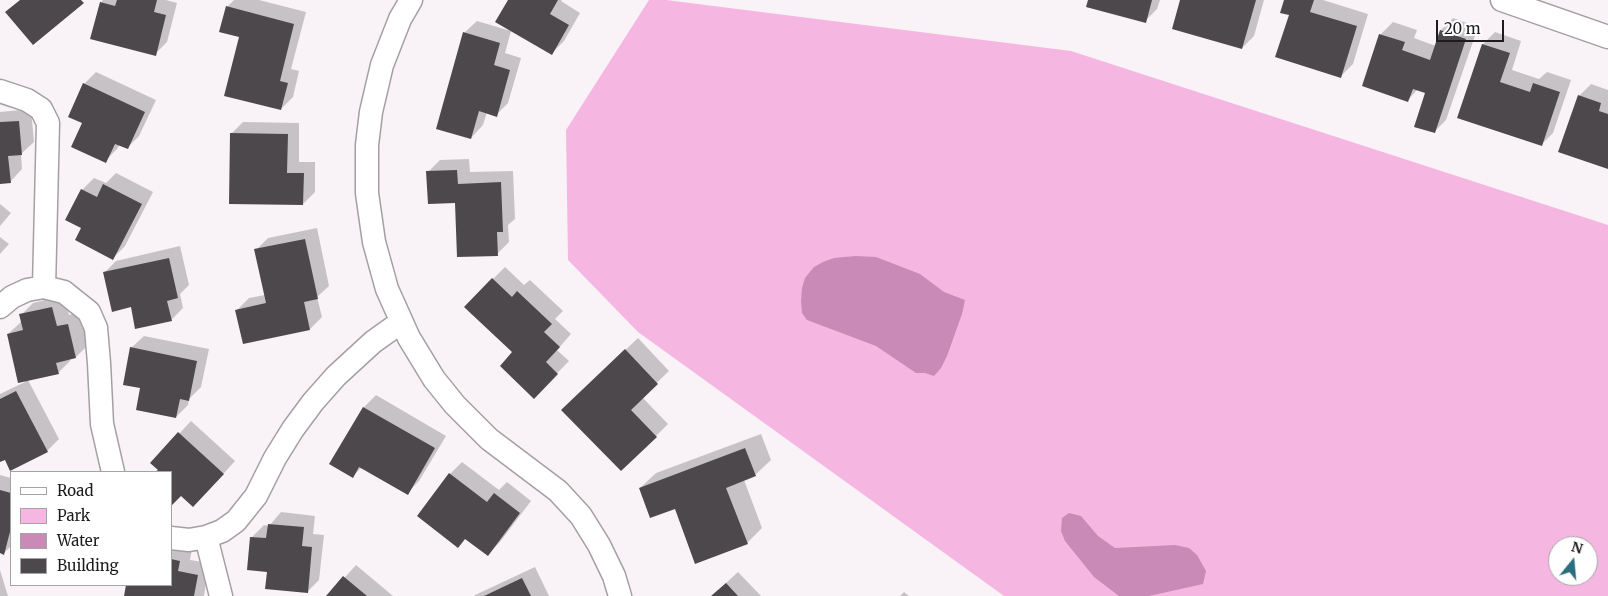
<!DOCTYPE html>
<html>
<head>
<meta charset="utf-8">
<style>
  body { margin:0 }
  #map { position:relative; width:1608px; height:596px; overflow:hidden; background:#f9f3f7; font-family:Merriweather,serif }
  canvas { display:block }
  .legend { position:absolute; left:10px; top:471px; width:162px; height:115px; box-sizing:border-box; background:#fff; border:1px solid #a5a4a5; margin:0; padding:6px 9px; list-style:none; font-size:15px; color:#1d1b1d }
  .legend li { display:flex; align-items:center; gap:10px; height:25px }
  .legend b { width:25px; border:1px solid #a5a4a5 }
  .north { position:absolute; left:1548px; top:536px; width:50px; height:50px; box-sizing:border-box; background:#fff; border:1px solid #a5a4a5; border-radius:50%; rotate:17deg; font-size:14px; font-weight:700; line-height:20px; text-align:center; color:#1d1b1d }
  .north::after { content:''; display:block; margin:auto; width:18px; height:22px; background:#2a6f7e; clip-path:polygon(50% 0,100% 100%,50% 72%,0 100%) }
  .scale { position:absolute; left:1436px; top:20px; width:68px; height:22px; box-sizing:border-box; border:2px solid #1d1b1d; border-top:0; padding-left:6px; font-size:15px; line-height:18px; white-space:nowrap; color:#1d1b1d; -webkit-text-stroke:4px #fff; paint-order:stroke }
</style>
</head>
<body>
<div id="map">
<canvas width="1608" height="596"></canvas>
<ul class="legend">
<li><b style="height:6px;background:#fff"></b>Road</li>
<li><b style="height:14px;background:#f5b6e2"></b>Park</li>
<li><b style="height:14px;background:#ca8ab8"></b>Water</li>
<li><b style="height:14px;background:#4d484b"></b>Building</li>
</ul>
<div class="north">N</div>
<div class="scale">20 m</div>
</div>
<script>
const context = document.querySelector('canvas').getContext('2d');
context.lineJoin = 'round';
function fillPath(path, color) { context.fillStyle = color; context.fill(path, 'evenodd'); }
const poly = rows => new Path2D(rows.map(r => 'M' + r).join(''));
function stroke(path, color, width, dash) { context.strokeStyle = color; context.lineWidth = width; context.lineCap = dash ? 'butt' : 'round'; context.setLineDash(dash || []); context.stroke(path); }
fillPath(poly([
  [649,0,666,0,1071,51,1608,225,1608,596,1004,596,638,332,568,260,566,130],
  [1558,546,1588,546,1588,576,1558,576]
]), '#f5b6e2');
fillPath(poly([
  [855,256,876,257,920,274,944,292,965,300,962,314,947,356,941,368,934,376,925,373,916,373,876,346,807,320,802,313,801,301,802,288,805,278,814,267,823,262,834,258],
  [1069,513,1081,516,1098,536,1115,548,1175,545,1189,548,1197,555,1206,571,1203,584,1149,596,1119,596,1094,577,1065,541,1061,531,1062,518]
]), '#ca8ab8');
fillPath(poly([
  [103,0,166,0,177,3,167,42,155,54,101,2],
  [234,0,259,0,306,12,291,69,299,71,293,97,281,109,241,36,227,7],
  [510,0,562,0,561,1,580,13,564,41,552,53],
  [1089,0,1160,0,1157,9,1145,21],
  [1182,0,1264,0,1254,36,1242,48],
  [1285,0,1323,0,1368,14,1353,64,1341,76,1290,14],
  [1453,18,1478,27,1446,120,1434,132,1427,92,1418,89,1408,100,1364,85,1381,34,1393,22,1417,30,1414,38,1436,46,1441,30],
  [477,21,511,31,505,53,521,58,508,103,496,115,487,112,483,125,471,138,464,33],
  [1495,32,1521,41,1512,70,1539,79,1547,72,1571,80,1553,133,1541,145,1459,117,1483,44],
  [96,72,156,100,139,136,127,148,120,144,117,149,105,161,84,123,84,84],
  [1591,84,1608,90,1608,168,1579,96],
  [31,109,34,142,21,154,22,169,10,182,0,182,0,112],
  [243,122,299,123,299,162,315,162,315,192,303,204,231,134],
  [469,159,470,172,513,171,515,219,508,225,509,242,497,254,456,201,428,172,440,160],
  [116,173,153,192,125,246,113,258,83,228,82,190,94,178,106,183],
  [0,204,11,213,0,226],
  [317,228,329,286,317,297,322,317,310,329,237,310,249,298,265,295,256,250,268,238],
  [0,237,9,244,0,254],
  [180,246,189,285,180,294,183,308,171,320,132,306,104,273,116,261],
  [505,267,524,285,530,280,563,311,555,319,571,334,557,350,569,361,534,397,514,352,493,279],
  [64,295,69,315,80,312,88,345,76,357,70,359,70,361,58,373,28,380,59,439,47,451,5,458,0,460,0,394,25,382,8,334,22,321,21,315,33,303],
  [144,336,209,349,201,387,189,399,188,405,176,417,142,387,131,348],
  [638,338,669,371,642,397,668,424,656,436,575,398],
  [376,395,446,436,419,481,407,493,362,467,353,476,364,407],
  [191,421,235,461,205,494,171,472,157,472,159,470,152,463],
  [761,434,771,460,755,475,744,480,762,528,747,543,640,488,656,473],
  [462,462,499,490,507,482,531,501,500,542,488,554,466,538,419,516,450,474],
  [0,475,11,478,11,546,4,553,0,552],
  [281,512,315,516,313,534,324,535,319,580,307,592,252,537,264,525,269,526],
  [171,545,192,549,190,560,209,563,204,596,126,596,128,585,171,585],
  [356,565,393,596,328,596],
  [535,567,549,596,474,596,475,595],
  [0,570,8,596,0,596],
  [738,572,761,596,712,596],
  [904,592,909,596,900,596]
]), '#0003');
fillPath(poly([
  [20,0,81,0,84,3,33,45,5,12],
  [117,0,157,0,154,12,166,15,156,56,90,39,100,2,115,6],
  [508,0,558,0,550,14,569,25,552,55,495,22],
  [1088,0,1152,0,1146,23,1086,7],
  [1180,0,1256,0,1242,49,1172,29],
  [1284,0,1314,0,1310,12,1357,26,1341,78,1275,57,1289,15,1280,13],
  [226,6,294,24,280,81,288,83,281,110,224,96,239,37,219,32],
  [1440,30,1466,39,1435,133,1414,127,1425,93,1413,89,1408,102,1362,86,1379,34,1405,42,1402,50,1430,60],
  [463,32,500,43,494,65,510,70,497,117,479,111,471,139,436,129],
  [1482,44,1510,53,1500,82,1530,92,1533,83,1560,92,1542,146,1457,118],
  [83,83,145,112,128,149,115,144,106,163,71,147,82,123,68,117],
  [1578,95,1601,103,1599,111,1608,114,1608,169,1558,152],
  [19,121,22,155,8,156,11,183,0,184,0,122],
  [230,133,288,134,287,173,304,173,303,205,229,204],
  [457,170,458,184,501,182,503,232,497,232,498,256,457,257,455,203,428,204,426,171],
  [103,184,142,204,113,260,75,240,81,228,65,220,81,189,97,197],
  [305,239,318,299,304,302,310,330,243,344,235,310,266,303,254,249],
  [169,258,178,298,167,301,172,321,135,329,131,307,112,312,103,272],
  [492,278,512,297,517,291,552,324,544,332,560,347,546,362,558,374,534,399,500,366,512,352,464,307],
  [52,307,57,326,68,324,76,358,56,363,59,374,18,383,7,334,23,330,19,314],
  [130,347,197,361,189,401,180,399,176,418,136,410,140,388,123,385],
  [625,349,658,384,631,410,657,437,621,471,561,410],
  [16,391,48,452,10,471,5,460,0,462,0,399],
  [363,407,435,448,408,495,359,467,353,478,329,464],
  [178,432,224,474,193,507,181,496,171,506,171,472,155,472,158,470,150,463],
  [745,448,756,476,726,488,748,544,695,564,675,509,650,518,639,488],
  [449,473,487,502,494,493,520,513,488,556,465,539,458,548,417,516],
  [0,490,11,493,11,528,4,555,0,553],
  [268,524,304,527,302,546,312,547,308,593,265,589,267,572,247,570,250,537,266,538],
  [171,559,180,561,178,571,198,575,194,596,124,596,126,585,171,585],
  [343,576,367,596,326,596],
  [522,578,531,596,484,596],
  [726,583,738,596,711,596]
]), '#4d484b');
const minor = poly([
  [411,0,400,19,382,65,371,112,367,145,367,193,374,242,387,289,409,338,434,379,455,405,489,439,558,491,581,516,599,545,614,576,620,596],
  [1502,0,1608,37],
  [0,91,27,100,41,109,48,123,44,287],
  [0,307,12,297,27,290,44,287,64,292,89,312,96,328,99,363,102,424,113,472],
  [206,537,221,596],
  [171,538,189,540,206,537,222,531,236,521,256,496,275,458,293,429,313,402,336,376,373,342,401,322]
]);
stroke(minor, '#a59fa3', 25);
stroke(minor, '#fff', 22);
</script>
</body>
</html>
